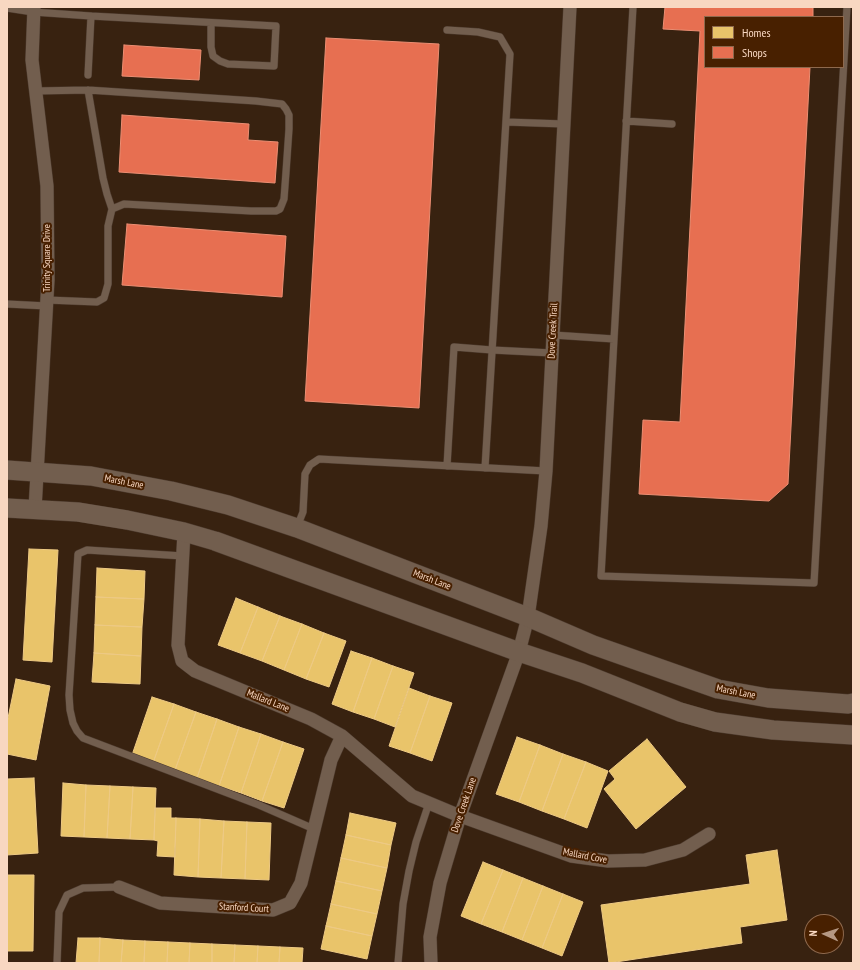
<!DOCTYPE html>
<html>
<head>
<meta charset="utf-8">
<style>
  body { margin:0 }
  #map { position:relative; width:860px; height:970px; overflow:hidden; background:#382210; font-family:"PT Sans Narrow",sans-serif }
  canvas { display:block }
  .frame { position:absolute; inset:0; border:8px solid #f8d7c1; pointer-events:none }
  .legend { position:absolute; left:704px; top:16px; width:140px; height:52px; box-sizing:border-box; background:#482000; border:1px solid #8e694d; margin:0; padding:5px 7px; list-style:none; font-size:12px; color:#f8d7c1 }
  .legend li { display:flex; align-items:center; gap:8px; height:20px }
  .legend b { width:20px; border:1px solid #8e694d }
  .north { position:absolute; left:804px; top:914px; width:40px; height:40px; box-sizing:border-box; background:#482000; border:1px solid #8e694d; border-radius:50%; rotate:273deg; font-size:11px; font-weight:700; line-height:16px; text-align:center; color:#f8d7c1 }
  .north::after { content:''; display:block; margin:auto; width:14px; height:18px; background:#b59883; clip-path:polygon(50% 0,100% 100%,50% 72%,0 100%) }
</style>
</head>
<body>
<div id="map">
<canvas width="860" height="970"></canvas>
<div class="frame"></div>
<ul class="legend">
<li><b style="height:11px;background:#e9c46a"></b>Homes</li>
<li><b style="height:11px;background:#e76f51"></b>Shops</li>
</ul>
<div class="north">N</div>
</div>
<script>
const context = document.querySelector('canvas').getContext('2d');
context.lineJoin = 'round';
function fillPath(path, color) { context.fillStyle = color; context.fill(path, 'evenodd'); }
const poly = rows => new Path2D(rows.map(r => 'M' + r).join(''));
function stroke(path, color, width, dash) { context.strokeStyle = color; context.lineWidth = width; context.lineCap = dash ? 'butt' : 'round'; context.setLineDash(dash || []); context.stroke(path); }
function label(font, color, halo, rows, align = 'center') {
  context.font = font + ' "PT Sans Narrow",sans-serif'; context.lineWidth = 4; context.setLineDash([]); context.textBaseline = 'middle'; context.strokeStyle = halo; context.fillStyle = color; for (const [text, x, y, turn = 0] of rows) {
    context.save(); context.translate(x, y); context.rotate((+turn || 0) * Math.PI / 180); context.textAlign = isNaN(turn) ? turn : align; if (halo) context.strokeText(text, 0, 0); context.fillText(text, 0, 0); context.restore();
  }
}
const homes = poly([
  [29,549,58,550,52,662,23,660,29,549],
  [97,568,145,571,144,599,96,597,97,568],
  [96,597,144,599,142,627,95,625,96,597],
  [236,598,258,607,240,653,218,645,236,598],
  [258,607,280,616,262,661,240,653,258,607],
  [280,616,302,624,284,670,262,661,280,616],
  [302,624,324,633,306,679,284,670,302,624],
  [95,625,142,627,141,656,94,653,95,625],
  [324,633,346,641,329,687,306,679,324,633],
  [351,651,372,658,353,712,332,704,351,651],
  [94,653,141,656,140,684,92,682,94,653],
  [372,658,393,666,374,719,353,712,372,658],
  [393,666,414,673,395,727,374,719,393,666],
  [16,679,50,686,36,760,7,754,7,723,16,679],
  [409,688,430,696,410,753,389,746,409,688],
  [430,696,452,703,432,761,410,753,430,696],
  [152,697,174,704,153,763,132,755,152,697],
  [174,704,196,712,175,770,153,763,174,704],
  [196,712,217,719,197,778,175,770,196,712],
  [217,719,239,727,219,786,197,778,217,719],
  [239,727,261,734,241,793,219,786,239,727],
  [261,734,283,742,262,801,241,793,261,734],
  [517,737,540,745,519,802,496,794,517,737],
  [647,739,686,787,636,829,604,789,615,779,609,771,647,739],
  [283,742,304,749,284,808,262,801,283,742],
  [540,745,563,754,542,811,519,802,540,745],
  [563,754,586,762,564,819,542,811,563,754],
  [586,762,608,771,587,828,564,819,586,762],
  [34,778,38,853,7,855,7,779,34,778],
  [63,783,86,785,84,837,61,836,63,783],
  [86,785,110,786,107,838,84,837,86,785],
  [110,786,133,787,130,839,107,838,110,786],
  [133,787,156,788,154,840,130,839,133,787],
  [155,808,171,808,171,818,176,818,175,857,157,856,158,841,154,840,155,808],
  [350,813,396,823,391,845,346,835,350,813],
  [176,818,200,819,198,877,174,875,176,818],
  [200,819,224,821,221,878,198,877,200,819],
  [224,821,247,822,245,879,221,878,224,821],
  [247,822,271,823,269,880,245,879,247,822],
  [346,835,391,845,387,868,341,858,346,835],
  [777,850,787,920,740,927,742,943,609,963,601,905,750,884,746,855,777,850],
  [341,858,387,868,382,891,336,881,341,858],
  [483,862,503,870,481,924,461,916,483,862],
  [503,870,523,878,502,932,481,924,503,870],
  [7,875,34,875,33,951,7,951,7,875],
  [523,878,543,886,522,940,502,932,523,878],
  [336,881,382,891,377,914,331,904,336,881],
  [543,886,563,894,542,948,522,940,543,886],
  [563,894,583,902,562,956,542,948,563,894],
  [331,904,377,914,372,936,326,926,331,904],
  [326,926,372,936,367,959,321,949,326,926],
  [78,938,100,938,99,963,76,963,78,938],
  [100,938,123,940,121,963,99,963,100,938],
  [123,940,145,941,144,963,121,963,123,940],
  [145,941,168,942,167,963,144,963,145,941],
  [168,942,190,943,189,963,167,963,168,942],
  [190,943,212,944,212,963,189,963,190,943],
  [212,944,235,945,234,963,212,963,212,944],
  [235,945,258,946,257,963,234,963,235,945],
  [258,946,280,947,279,963,257,963,258,946],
  [280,947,303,948,302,963,279,963,280,947]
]);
fillPath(homes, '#e9c46a');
stroke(homes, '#eeca84', 1);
const shops = poly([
  [665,7,813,7,813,17,705,17,705,67,810,67,788,484,769,501,639,494,643,420,680,422,700,31,663,29,665,7],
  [326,38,439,44,419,408,305,401,326,38],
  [124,45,201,50,199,80,122,76,124,45],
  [122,115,249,124,248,140,278,142,275,183,119,172,122,115],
  [127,224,286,236,282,297,122,285,127,224]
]);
fillPath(shops, '#e76f51');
stroke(shops, '#ec8e73', 1);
const service = poly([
  [7,8,33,12,91,16,88,75],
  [91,16,276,26,274,66,228,64,220,61,213,56,211,47,211,23],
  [447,30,478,32,500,37,510,54,485,468],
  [88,90,103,178,107,194,112,209],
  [35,91,88,90,256,101,282,104,286,109,289,115,289,129,286,172,284,199,280,209,276,211,251,211,124,204,112,209,108,226,108,284,104,298,97,302,47,300],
  [626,121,672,124],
  [506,122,564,124],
  [7,304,47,306],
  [553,335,614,339,633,7],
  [614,339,601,576,814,583,847,7],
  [447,466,454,347,492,350,552,353],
  [297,527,303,512,305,474,310,465,319,459,546,471],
  [183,556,87,550,78,554,69,695,70,710,73,723,77,731,83,738,259,805,314,829],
  [57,963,59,912,67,895,83,888,119,887],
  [398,963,403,904,409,871,416,842,429,803]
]);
const minor = poly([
  [34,7,32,60,47,186,48,280,35,509],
  [184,532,178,645,182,661,195,671,311,719,342,736,412,796,460,816,571,856,608,861,645,860,683,850,709,834],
  [119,887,160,903,273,910,290,903,301,883,331,760,342,736],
  [431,963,430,937,440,883,460,816,519,652,528,617,541,526,546,471,570,7]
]);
const secondary = poly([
  [7,470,91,476,171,491,228,505,297,528,528,617,593,645,718,689,768,698,848,704,853,703],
  [7,508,78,512,127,520,184,532,215,541,519,652,582,673,680,712,715,722,773,730,853,735]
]);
stroke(service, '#4d3b2e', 8);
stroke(minor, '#4d3b2e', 14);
stroke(secondary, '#4d3b2e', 20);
stroke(service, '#725e4e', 7);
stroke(minor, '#725e4e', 13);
stroke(secondary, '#725e4e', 19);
label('10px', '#f8d7c1', '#482000', [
  ["Trinity Square Drive",47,258,-90],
  ["Dove Creek Trail",553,331,-87],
  ["Marsh Lane",124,482,11],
  ["Marsh Lane",432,580,21],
  ["Marsh Lane",736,692,11],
  ["Mallard Lane",268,701,22],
  ["Dove Creek Lane",464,805,-71],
  ["Mallard Cove",585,856,11],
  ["Stanford Court",244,908,3]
]);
</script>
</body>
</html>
